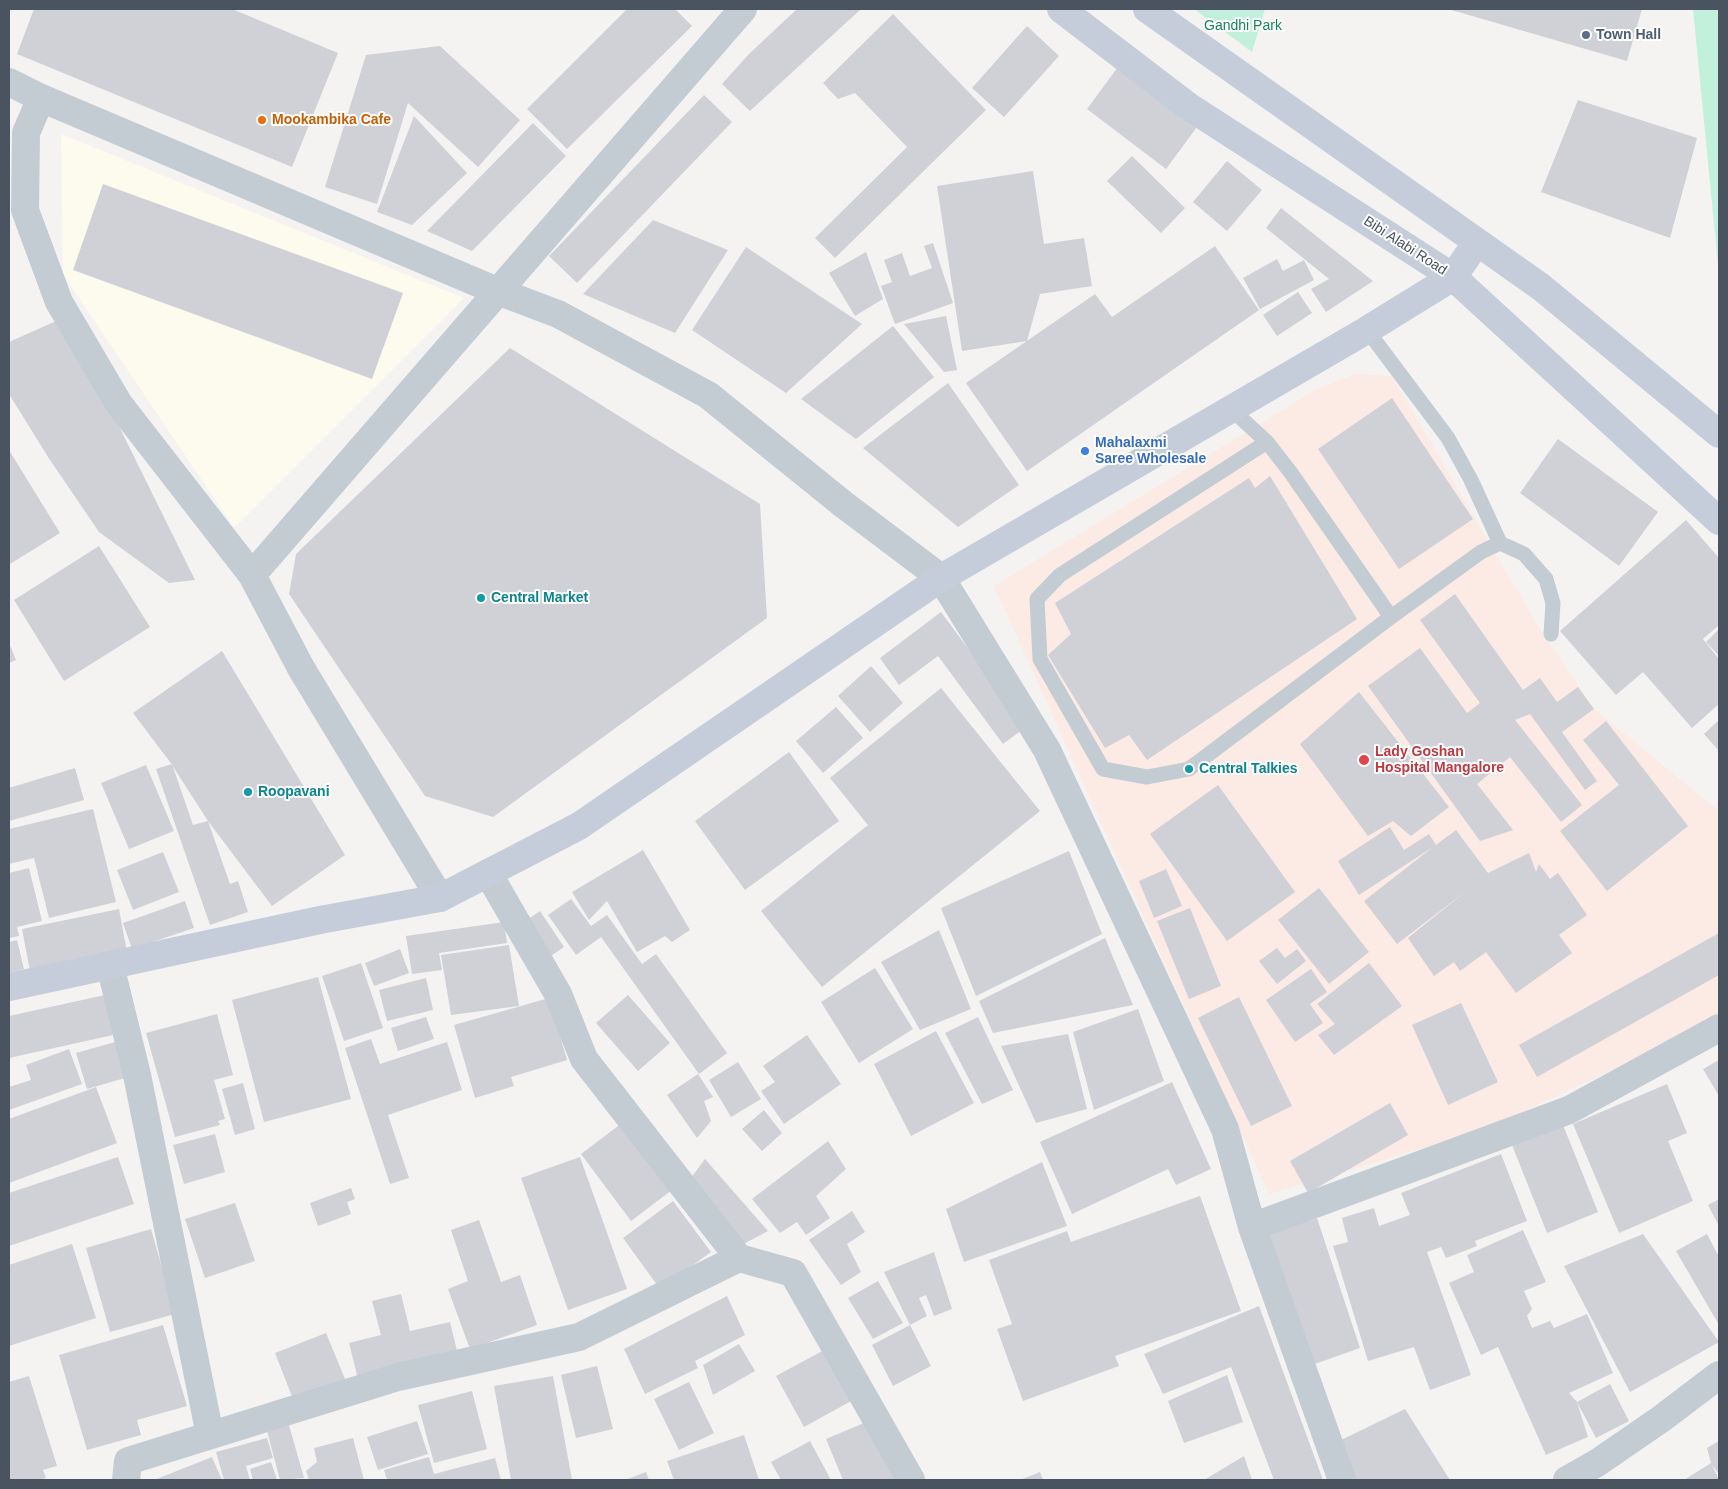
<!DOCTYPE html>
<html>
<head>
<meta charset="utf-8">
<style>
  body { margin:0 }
  #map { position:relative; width:1728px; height:1489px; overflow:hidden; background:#f4f3f2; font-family:Helvetica,sans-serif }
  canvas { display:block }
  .frame { position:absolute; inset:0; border:10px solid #4a5360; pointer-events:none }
</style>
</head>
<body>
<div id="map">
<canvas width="1728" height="1489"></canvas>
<div class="frame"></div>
</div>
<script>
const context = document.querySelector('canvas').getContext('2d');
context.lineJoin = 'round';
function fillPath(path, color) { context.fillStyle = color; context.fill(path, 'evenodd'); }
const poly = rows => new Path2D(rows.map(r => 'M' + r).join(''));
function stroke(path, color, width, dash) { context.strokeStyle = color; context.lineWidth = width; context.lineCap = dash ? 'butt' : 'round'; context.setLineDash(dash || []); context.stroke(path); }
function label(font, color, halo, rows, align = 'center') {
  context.font = font + ' Helvetica,sans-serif'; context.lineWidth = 4; context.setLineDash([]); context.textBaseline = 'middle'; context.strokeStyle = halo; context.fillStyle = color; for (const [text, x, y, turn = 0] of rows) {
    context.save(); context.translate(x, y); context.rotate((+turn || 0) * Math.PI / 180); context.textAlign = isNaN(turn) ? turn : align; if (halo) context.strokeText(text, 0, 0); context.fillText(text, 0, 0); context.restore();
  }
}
fillPath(poly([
  [61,134,464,298,234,528,63,274]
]), '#fdfaee');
fillPath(poly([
  [1355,374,1392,376,1538,626,1594,709,1719,811,1719,1014,1701,1028,1484,1130,1269,1194,994,586,1317,389]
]), '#fceae5');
fillPath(poly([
  [1194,9,1265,9,1252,52],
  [1693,9,1719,9,1719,275]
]), '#c3f0da');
fillPath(poly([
  [34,9,232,9,338,53,292,167,17,54],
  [627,9,675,9,692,26,567,149,527,109],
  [797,9,861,9,750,111,722,84,749,54],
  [1448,9,1642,9,1627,61],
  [893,14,986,110,835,258,815,238,907,147,855,93,838,99,823,83],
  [1027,26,1059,56,1004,117,972,88],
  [440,46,520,120,478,167,408,103,377,204,325,187,366,55],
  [1118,67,1197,127,1166,169,1087,109],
  [704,95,732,122,577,283,549,256],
  [1578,100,1697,138,1670,238,1541,192],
  [414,116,467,173,412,225,377,212],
  [533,123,566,156,472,251,427,231],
  [1132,156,1185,208,1161,233,1107,181],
  [1227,161,1262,190,1227,231,1193,202],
  [1033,171,1044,244,1084,238,1092,286,1040,294,1027,341,962,351,937,186],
  [103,184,403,293,372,379,73,270],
  [1281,208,1373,281,1326,312,1311,289,1329,279,1266,228],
  [653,220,728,250,675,333,583,294],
  [933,243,953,303,895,324,881,286,892,282,884,260,902,253,910,276,932,268,924,246],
  [1215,246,1259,310,1027,471,966,383,1095,294,1112,317],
  [746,247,862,324,786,393,692,330],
  [866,252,883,299,855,316,829,273],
  [1277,259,1283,271,1304,260,1314,280,1260,309,1243,278],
  [1298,292,1312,313,1277,336,1263,315],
  [946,316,957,370,944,372,904,324],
  [65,317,195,580,169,583,99,532,48,457,9,394,9,342],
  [893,326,934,377,856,439,801,399],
  [510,348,760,504,767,618,493,817,425,796,289,594,296,554],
  [948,383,1019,485,958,527,863,448],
  [1392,398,1473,519,1399,569,1318,449],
  [1558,439,1658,512,1619,566,1520,493],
  [9,450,60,533,10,564,9,563],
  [1270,476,1357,619,1147,760,1129,735,1105,748,1048,655,1071,634,1055,603,1249,478,1255,488],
  [1686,520,1719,558,1719,625,1703,639,1719,659,1719,704,1692,728,1643,672,1616,695,1560,631],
  [99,546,150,627,64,681,14,600],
  [1455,594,1523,690,1540,678,1557,702,1578,687,1594,709,1562,732,1597,781,1585,790,1530,714,1515,720,1582,805,1561,822,1510,757,1477,784,1513,830,1480,841,1368,686,1420,648,1467,713,1480,703,1420,620],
  [941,612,1026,727,1003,744,938,656,899,685,880,658],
  [1719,629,1719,656,1706,642],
  [9,643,16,660,9,663],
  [222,651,345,855,272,906,208,821,170,762,133,713],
  [871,666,903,703,870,732,838,696],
  [941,688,1040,811,822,987,761,911,868,825,830,778],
  [1359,692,1449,807,1411,836,1393,821,1368,836,1300,744],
  [836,707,863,738,823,773,796,741],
  [1719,720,1719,751,1704,734],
  [1606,721,1688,826,1607,891,1560,831,1619,785,1583,740],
  [789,752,839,821,745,890,695,821],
  [172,764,193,825,208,821,230,884,238,881,248,912,210,925,156,769],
  [146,765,174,831,129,849,101,783],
  [75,768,84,800,9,821,9,788],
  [1218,785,1295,892,1227,941,1150,834],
  [93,809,116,902,49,918,34,858,9,864,9,829],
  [1390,827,1404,850,1429,834,1436,845,1456,830,1488,873,1529,853,1536,872,1539,864,1550,879,1558,873,1587,915,1559,935,1572,953,1516,993,1486,952,1460,971,1454,962,1434,976,1408,938,1466,891,1397,944,1364,901,1433,847,1359,895,1338,861],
  [643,850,690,930,672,942,665,936,637,952,607,901,589,920,572,892],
  [1069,851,1102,934,976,996,941,908],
  [163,852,179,892,133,910,117,870],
  [29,868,42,921,17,927,19,936,9,938,9,873],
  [1166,869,1182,906,1154,918,1139,881],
  [1319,888,1369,952,1329,984,1278,920],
  [571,899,591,926,607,915,642,964,656,954,727,1053,699,1074,601,937,576,955,548,915],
  [185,901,194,928,132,949,123,923],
  [1190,908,1221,986,1189,999,1157,921],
  [119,909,127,952,30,971,22,929],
  [540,911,564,947,545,960,521,924],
  [504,922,507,943,439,953,442,970,412,974,406,936],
  [939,930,971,1009,920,1030,881,962],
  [1719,933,1719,975,1537,1077,1519,1045],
  [1105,938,1133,1005,993,1033,979,1001],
  [17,940,24,969,9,973,9,942],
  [509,945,519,1006,451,1015,441,955],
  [1277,948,1285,958,1297,949,1306,961,1277,984,1259,961],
  [400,949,409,973,374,986,365,963],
  [361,963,383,1028,344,1041,322,976],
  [1369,963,1402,1006,1334,1055,1318,1035,1335,1024,1317,1004],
  [875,968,913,1029,859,1063,821,1002],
  [1311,969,1327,992,1310,1004,1323,1023,1295,1042,1266,1000],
  [318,977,351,1099,264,1122,232,1000],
  [426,978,433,1010,387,1021,379,990],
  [105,995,113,1035,9,1058,9,1016],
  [628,995,670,1043,638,1071,596,1023],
  [1239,997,1292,1106,1251,1126,1198,1018],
  [549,998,567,1060,511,1077,514,1086,475,1098,454,1025],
  [1461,1003,1498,1082,1448,1105,1412,1025],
  [1138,1009,1164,1081,1094,1110,1073,1032],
  [217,1014,233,1075,214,1080,225,1119,218,1121,220,1125,175,1137,146,1033],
  [426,1017,434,1039,398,1051,391,1028],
  [978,1017,1013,1090,982,1104,945,1033],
  [936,1031,974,1103,911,1136,874,1064],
  [1068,1034,1087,1109,1036,1123,1001,1046],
  [807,1035,841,1084,784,1124,761,1091,775,1082,763,1066],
  [371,1039,380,1064,447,1042,462,1090,388,1115,409,1178,390,1184,345,1048],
  [115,1042,125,1078,87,1089,76,1053],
  [69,1049,82,1084,9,1110,9,1087,31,1080,26,1065],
  [1719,1060,1719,1096,1703,1069],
  [738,1062,761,1099,731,1117,709,1080],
  [698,1074,713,1097,704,1101,711,1121,697,1138,667,1095],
  [1172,1082,1211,1169,1176,1185,1168,1169,1072,1214,1040,1142],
  [243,1083,255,1129,235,1135,222,1089],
  [1667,1084,1687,1133,1668,1141,1693,1201,1619,1233,1573,1124],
  [96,1087,117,1143,9,1183,9,1119],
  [1390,1103,1408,1135,1308,1193,1290,1161],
  [764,1110,782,1133,762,1151,742,1129],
  [622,1123,672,1190,631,1221,581,1154],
  [1563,1125,1598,1212,1547,1233,1512,1145],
  [215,1134,225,1172,184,1184,173,1145],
  [828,1141,846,1169,816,1196,830,1218,806,1235,797,1222,780,1233,752,1199],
  [1501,1154,1527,1221,1475,1241,1477,1246,1446,1258,1441,1247,1427,1252,1471,1375,1430,1390,1414,1347,1368,1361,1333,1246,1348,1242,1342,1218,1374,1208,1379,1226,1410,1215,1401,1193],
  [118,1157,134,1204,9,1246,9,1193],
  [580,1157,627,1289,568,1310,521,1178],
  [705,1159,768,1231,738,1247,688,1182],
  [1042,1162,1067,1226,964,1262,946,1209],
  [351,1188,355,1199,347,1202,351,1214,318,1226,310,1203],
  [1200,1196,1241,1311,1115,1356,1119,1366,1023,1401,997,1329,1012,1324,989,1260,1067,1231,1071,1242],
  [1719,1199,1719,1226,1708,1205],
  [673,1201,711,1252,660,1289,623,1238],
  [235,1203,255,1261,205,1278,185,1219],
  [852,1211,865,1232,847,1244,861,1272,841,1285,809,1240],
  [1317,1218,1360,1348,1312,1365,1268,1234],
  [479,1220,501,1282,520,1275,537,1325,470,1349,448,1289,468,1281,451,1230],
  [151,1229,175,1314,110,1332,86,1248],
  [1523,1230,1546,1282,1524,1291,1532,1309,1527,1316,1532,1328,1550,1321,1554,1328,1587,1314,1613,1373,1569,1393,1577,1402,1588,1437,1546,1455,1498,1347,1481,1355,1449,1283,1474,1272,1467,1255],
  [1643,1234,1719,1342,1630,1392,1564,1266],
  [1707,1234,1719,1257,1719,1325,1676,1251],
  [72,1244,96,1318,9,1346,9,1265],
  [934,1252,952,1309,934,1316,926,1295,919,1298,927,1316,910,1325,884,1272],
  [878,1281,903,1323,873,1339,848,1298],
  [401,1294,410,1331,450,1322,458,1355,358,1379,349,1343,381,1335,372,1301],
  [727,1296,745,1335,695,1361,698,1368,645,1394,624,1349],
  [1259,1306,1323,1480,1274,1480,1231,1367,1163,1394,1144,1354],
  [163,1325,187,1406,137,1420,141,1435,87,1450,59,1355],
  [910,1325,931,1366,893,1386,872,1345],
  [326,1333,345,1379,293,1399,275,1353],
  [739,1344,755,1371,713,1395,703,1365],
  [826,1349,853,1400,804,1427,776,1376],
  [597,1366,613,1429,576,1438,561,1375],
  [1227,1375,1243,1422,1184,1443,1168,1401],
  [29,1376,57,1466,43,1470,46,1478,37,1480,9,1480,9,1382],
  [553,1376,572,1480,511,1480,494,1386],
  [689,1382,714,1433,679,1450,654,1399],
  [1610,1384,1629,1421,1596,1438,1577,1402],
  [472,1391,487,1449,434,1463,418,1405],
  [1405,1409,1450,1480,1356,1480,1339,1441],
  [871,1420,897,1480,843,1480,826,1439],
  [417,1421,428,1454,378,1470,367,1437],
  [289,1425,304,1478,280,1480,267,1431],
  [744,1435,759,1480,674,1480,667,1461],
  [267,1438,273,1458,246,1466,250,1480,224,1480,216,1452],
  [353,1438,364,1480,309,1480,306,1471,317,1462,314,1448],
  [810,1441,831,1480,781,1480,771,1462],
  [1719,1441,1719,1474,1712,1465,1719,1480,1684,1480,1711,1463,1707,1448],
  [1244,1456,1252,1480,1204,1480],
  [212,1457,222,1480,154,1480],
  [429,1457,434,1474,495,1458,501,1480,387,1480,384,1470],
  [271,1462,277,1480,253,1480,250,1469],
  [646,1472,649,1480,625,1480],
  [1040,1472,1043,1480,1020,1480]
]), '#cfd1d6');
stroke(poly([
  [1367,330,1448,438,1471,480,1500,543],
  [1231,409,1267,442,1291,473,1391,617,1189,769,1147,777,1103,769,1040,659,1037,599,1060,575,1267,442],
  [1391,617,1481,552,1500,543,1524,554,1546,579,1553,603,1551,634]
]), '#c3cbd3', 15);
stroke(poly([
  [9,82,41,98,497,291,558,314,708,395,843,504,941,578,1047,750,1225,1129,1252,1227,1342,1480],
  [41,98,26,133,25,210,59,302,119,404,252,575,301,668,440,898],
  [252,575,743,9],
  [488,873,558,994,584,1059,739,1258],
  [110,965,137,1075,210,1435],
  [1252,1227,1569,1110,1719,1028],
  [126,1480,128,1461,398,1377,579,1337,739,1258,793,1273,911,1480],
  [1567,1480,1597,1463,1661,1419,1719,1375]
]), '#c3cbd3', 28);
stroke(poly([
  [1061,9,1188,106,1453,277,1719,521],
  [1147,9,1541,287,1719,434],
  [9,987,320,920,440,898,579,826,941,578,1367,330,1453,277,1477,242]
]), '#c6cdda', 28);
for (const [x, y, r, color] of [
  [1586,35,5,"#5c6f8a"],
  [262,120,5,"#e8710a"],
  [1085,451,5,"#3f7fe0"],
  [481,598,5,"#0f9aa8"],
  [1364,760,6,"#e0444e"],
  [1189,769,5,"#0f9aa8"],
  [248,792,5,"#0f9aa8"]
]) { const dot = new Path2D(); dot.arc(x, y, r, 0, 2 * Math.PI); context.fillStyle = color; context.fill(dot); stroke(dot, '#fff', 2); }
label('14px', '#18845c', '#fff', [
  ["Gandhi Park",1243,26]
]);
label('bold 14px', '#4e5e75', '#fff', [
  ["Town Hall",1596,35]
], 'left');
label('bold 14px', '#c56008', '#fff', [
  ["Mookambika Cafe",272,120]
], 'left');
label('14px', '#4a5360', '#fff', [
  ["Bibi Alabi Road",1405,246,33]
]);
label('bold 14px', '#366cbe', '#fff', [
  ["Mahalaxmi",1095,443],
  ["Saree Wholesale",1095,459]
], 'left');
label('bold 14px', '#0d838f', '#fff', [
  ["Central Market",491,598],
  ["Central Talkies",1199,769],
  ["Roopavani",258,792]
], 'left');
label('bold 14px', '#be3a42', '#fff', [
  ["Lady Goshan",1375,752],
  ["Hospital Mangalore",1375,768]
], 'left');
</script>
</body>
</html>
